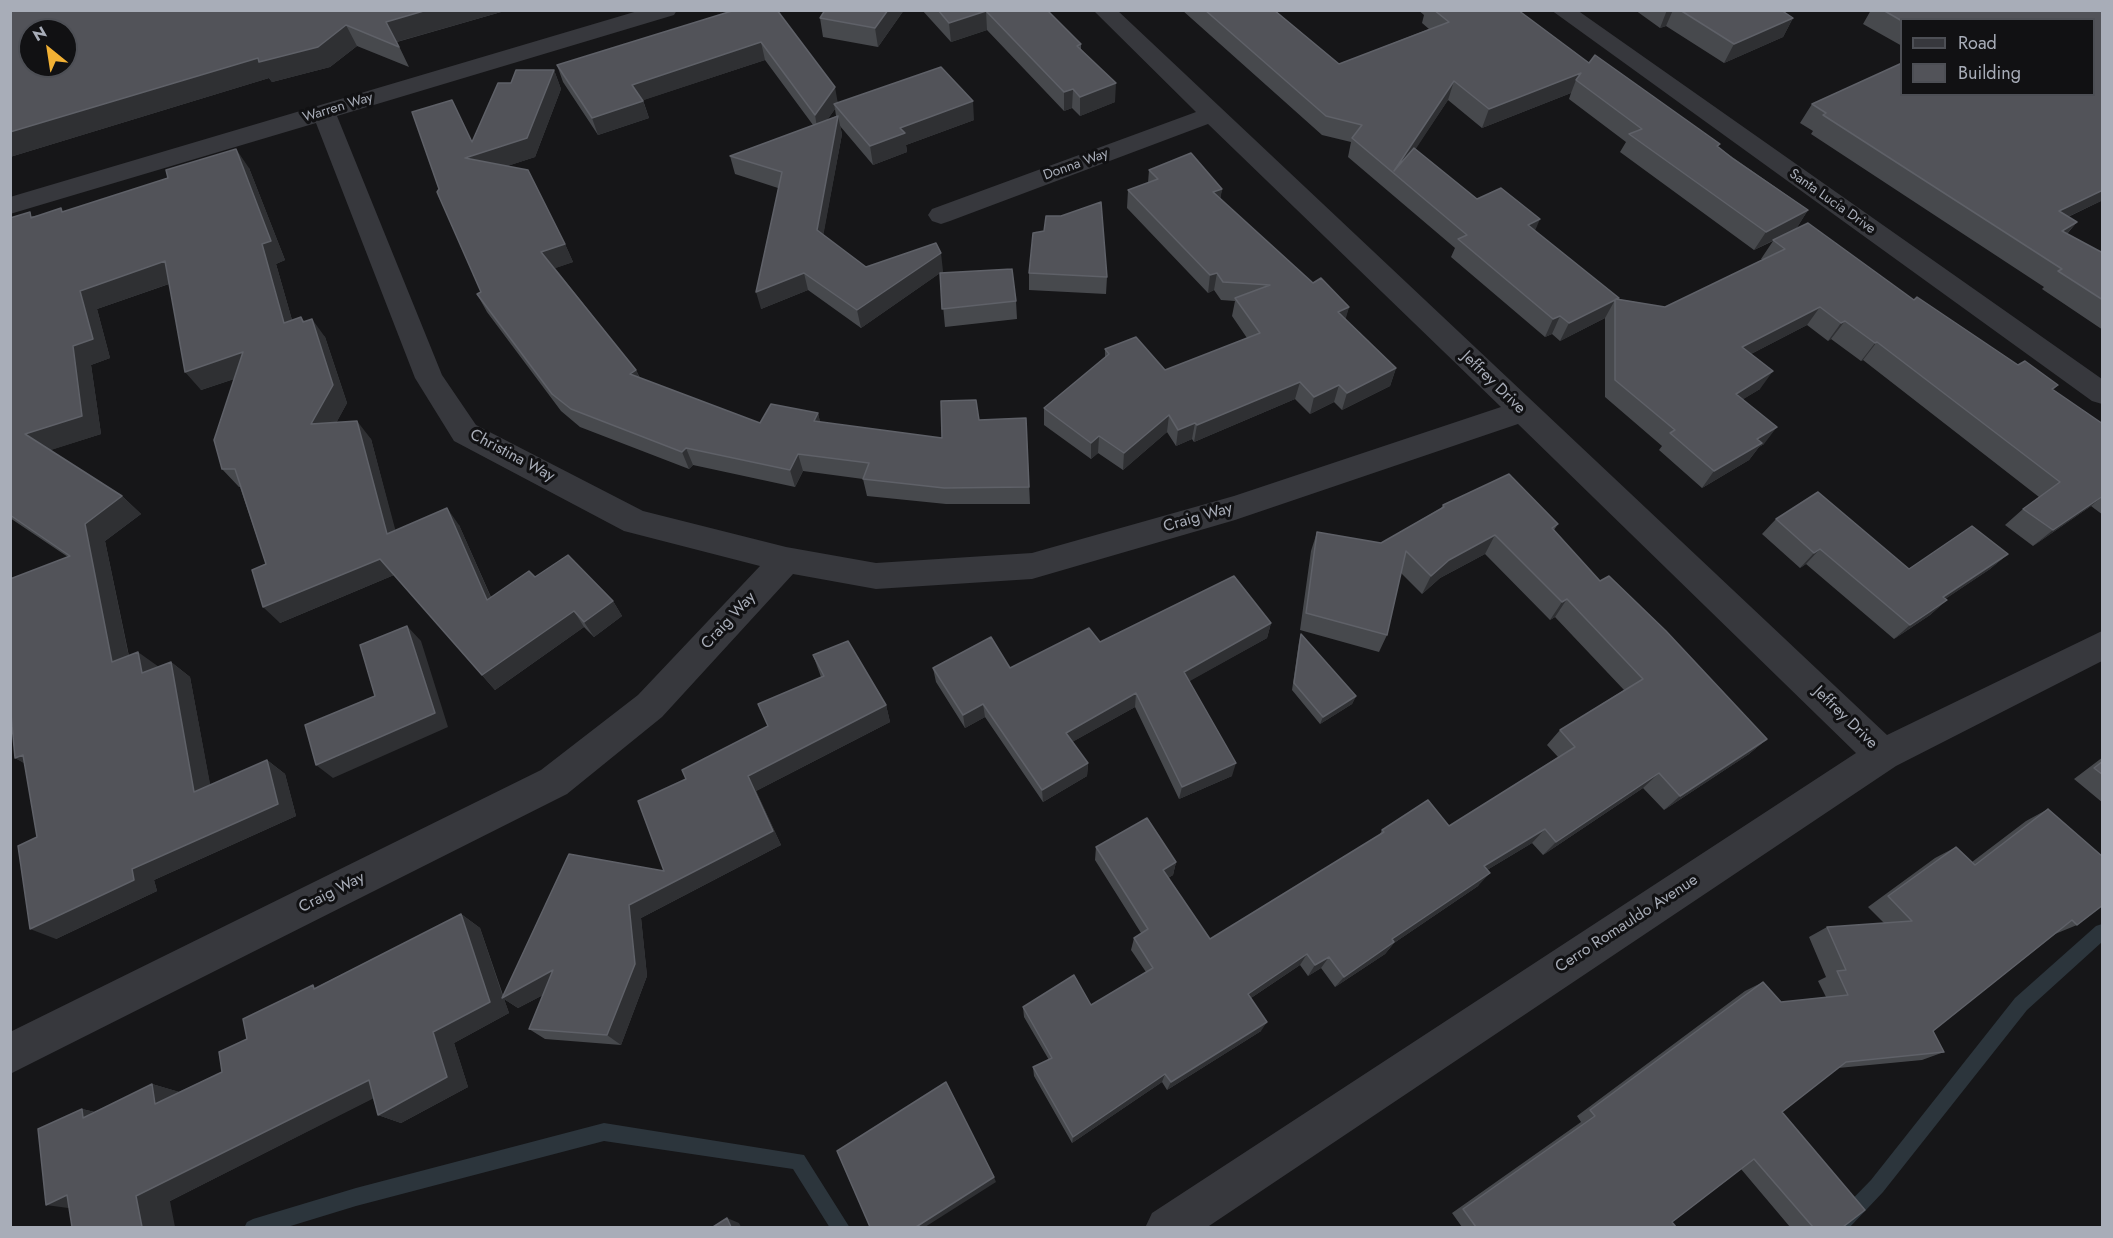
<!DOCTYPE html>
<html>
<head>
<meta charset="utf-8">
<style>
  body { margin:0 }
  #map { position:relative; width:2113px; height:1238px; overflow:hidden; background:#161618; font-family:Jost,sans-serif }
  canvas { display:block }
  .frame { position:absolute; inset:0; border:12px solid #a8adb8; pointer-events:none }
  .legend { position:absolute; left:1900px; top:18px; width:195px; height:78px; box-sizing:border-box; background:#111113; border:2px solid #4d4f55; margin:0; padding:8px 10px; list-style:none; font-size:18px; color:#a8adb8 }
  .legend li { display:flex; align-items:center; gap:12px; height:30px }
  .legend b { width:30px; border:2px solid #4d4f55 }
  .north { position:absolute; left:18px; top:18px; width:60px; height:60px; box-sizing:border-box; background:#111113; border:2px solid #4d4f55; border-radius:50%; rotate:330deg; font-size:16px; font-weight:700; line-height:24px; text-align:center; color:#a8adb8 }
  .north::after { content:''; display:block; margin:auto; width:21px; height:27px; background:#f2b134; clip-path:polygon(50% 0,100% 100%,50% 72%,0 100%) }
</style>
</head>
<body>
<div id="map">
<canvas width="2113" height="1238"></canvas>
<div class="frame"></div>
<ul class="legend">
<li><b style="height:8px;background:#37383d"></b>Road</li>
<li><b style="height:16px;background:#525359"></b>Building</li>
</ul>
<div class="north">N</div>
</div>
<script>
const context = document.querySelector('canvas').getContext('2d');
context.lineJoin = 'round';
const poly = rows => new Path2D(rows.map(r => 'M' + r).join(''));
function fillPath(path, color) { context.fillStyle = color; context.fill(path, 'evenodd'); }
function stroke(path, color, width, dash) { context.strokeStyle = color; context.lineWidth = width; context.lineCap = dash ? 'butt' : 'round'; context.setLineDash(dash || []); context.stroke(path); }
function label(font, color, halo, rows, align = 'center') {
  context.font = font + ' Jost,sans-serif'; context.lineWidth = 6; context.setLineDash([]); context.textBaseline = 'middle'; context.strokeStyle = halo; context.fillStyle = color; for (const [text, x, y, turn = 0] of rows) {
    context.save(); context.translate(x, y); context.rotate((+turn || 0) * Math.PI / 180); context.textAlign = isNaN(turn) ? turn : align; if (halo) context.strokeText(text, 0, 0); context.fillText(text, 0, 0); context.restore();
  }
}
fillPath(poly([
  [2102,924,2102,942,2027,1010,1883,1192,1849,1228,1827,1228,1830,1222,1871,1180,2015,998,2096,926,2102,924],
  [604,1123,804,1155,850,1228,830,1228,793,1169,604,1141,356,1206,284,1228,244,1228,247,1222,253,1219,356,1188,604,1123]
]), '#2c353c');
fillPath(poly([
  [641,10,677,10,674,15,337,116,442,375,476,425,643,511,786,547,876,563,1032,553,1234,496,1501,407,1208,124,950,221,941,224,932,221,928,215,932,209,1196,112,1093,10,1117,10,1887,735,2102,631,2102,661,1896,766,1206,1228,1145,1228,1152,1213,1856,753,1518,424,1235,520,1032,579,876,589,793,574,662,717,567,794,10,1074,10,1032,541,770,638,695,760,566,624,531,454,441,415,378,316,123,10,214,10,197,641,10],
  [1551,10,1577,10,2102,379,2102,404,2092,401,1551,10]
]), '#37383d');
fillPath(poly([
  [10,10,508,10,397,42,409,67,357,46,330,67,272,82,269,78,10,157],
  [735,10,838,102,974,120,906,145,907,152,873,165,840,126,842,134,823,235,866,267,943,271,941,273,1016,301,1017,319,945,327,940,273,861,328,808,290,761,309,778,188,735,174,730,156,813,125,765,60,643,100,649,118,598,135,563,82,557,65],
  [835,109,836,116,827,120],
  [825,10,904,10,878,47,823,37,820,18],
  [922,10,1047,10,1081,44,1081,49,1115,102,1080,116,1072,108,1064,111,987,30,951,42],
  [1182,10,1274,10,1339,64,1429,29,1422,23,1424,15,1418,10,1518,10,1589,63,1720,144,1718,147,1808,210,1796,229,1914,300,2018,365,2058,385,2053,390,2103,424,2103,515,2091,506,2033,546,2005,525,2023,509,2039,497,1863,360,1861,361,1831,339,1828,341,1807,325,1751,354,1760,389,1743,399,1764,444,1759,447,1749,460,1702,488,1659,450,1662,446,1605,397,1605,318,1560,341,1552,334,1545,337,1451,257,1455,248,1348,157,1351,142,1322,135],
  [1571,93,1569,99,1626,142,1620,152,1754,250,1773,241,1761,259,1763,260,1665,307,1618,299,1619,298,1535,231,1477,199,1415,149,1448,100,1482,128],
  [1635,10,1781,10,1793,18,1783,37,1724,63,1666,26,1660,28],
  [1871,10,2103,10,2103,200,2068,217,2077,222,2067,234,2103,253,2103,330,2042,289,2044,287,1811,134,1813,131,1800,123,1812,104,2094,94,1902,20,1902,46,1863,24],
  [554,70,561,89,535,157,507,166,565,244,573,262,555,268,636,370,640,378,760,423,818,413,820,422,942,438,979,420,1026,418,1030,504,946,504,867,496,863,479,803,471,795,487,693,465,689,469,580,427,561,411,487,312,477,294,481,292,472,142,511,83],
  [249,168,285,260,276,264,292,320,301,317,304,321,325,337,347,403,336,423,371,439,395,531,459,525,491,597,535,577,613,601,622,616,594,637,584,627,495,690,394,575,280,623,266,564,240,487,239,487,222,469,234,379,201,390,169,284,97,309,110,358,91,365,101,434,50,450,122,496,141,514,105,541,129,656,158,667,171,662,190,677,210,785,267,760,285,774,296,816,154,880,157,891,56,939,37,837,25,763,15,758,68,557,10,518,10,218,34,216,64,212,168,178],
  [1149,170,1222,189,1220,199,1313,283,1349,307,1345,319,1396,368,1390,386,1342,410,1334,402,1310,414,1295,399,1194,442,1192,439,1176,446,1167,432,1123,470,1098,453,1091,459,1044,425,1044,408,1105,358,1105,349,1165,370,1247,338,1232,316,1235,301,1221,300,1214,290,1208,293,1127,208,1128,190,1148,183],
  [1044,231,1107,277,1106,294,1029,290,1029,273],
  [1443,505,1558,524,1554,530,1600,581,1767,739,1749,754,1664,810,1643,788,1543,855,1532,843,1487,870,1478,886,1394,943,1385,954,1335,987,1321,968,1308,976,1300,965,1251,998,1261,1031,1167,1090,1162,1082,1072,1143,1034,1076,1033,1067,1049,1060,1024,1017,1023,1007,1091,1005,1146,972,1131,950,1134,938,1141,933,1095,860,1096,847,1176,862,1173,875,1168,878,1210,939,1379,836,1382,830,1449,826,1558,757,1547,745,1560,730,1624,690,1555,617,1550,620,1485,554,1440,578,1422,594,1401,573,1387,635,1379,652,1300,630,1311,551,1317,532,1381,543,1441,508],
  [1776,519,1909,569,2008,554,1990,569,1945,599,1947,600,1930,615,1894,639,1806,564,1800,568,1762,534],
  [1271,623,1267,638,1189,681,1232,776,1179,799,1135,707,1072,742,1088,763,1087,776,1043,802,985,717,965,728,936,682,933,668,1010,668],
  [1301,634,1356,696,1352,704,1320,724,1292,690,1299,642],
  [813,655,886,705,890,722,756,791,781,845,641,918,647,976,621,1045,545,1039,529,1029,543,995,518,1008,504,999,509,1013,454,1043,468,1087,401,1123,378,1115,373,1098,170,1201,82,1109,95,1112,152,1084,179,1092,222,1072,247,1039,317,987,461,914,480,928,503,995,664,871,686,779,768,726,821,677],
  [2103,757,2103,803,2074,779],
  [2048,809,2077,925,2055,934,1933,1031,1944,1052,1922,1060,1838,1068,1782,1112,1843,1227,1790,1227,1741,1169,1672,1222,1676,1227,1462,1227,1452,1213,1581,1122,1577,1116,1745,991,1763,982,1781,1002,1826,997,1818,981,1826,977,1809,937,1827,927,1884,923,1868,907,1935,858,1956,847,1972,862,2026,821]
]), '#47494d');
fillPath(poly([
  [427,10,508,10,396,42,386,22],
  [888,10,904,10,878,47,875,28],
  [1667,10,1673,10,1666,26,1660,28],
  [986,11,987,30,951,42,949,23],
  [1793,18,1783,37,1724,63,1734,44],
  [346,25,357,46,330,67,272,82,269,78,10,157,10,132],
  [761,42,765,60,638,102,632,85],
  [554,70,561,89,535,157,474,177,465,158],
  [1581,73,1576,80,1571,93,1482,128,1489,109],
  [1454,81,1448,100,1398,176,1394,171],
  [1116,83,1115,102,1080,116,1080,97],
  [835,87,838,104,834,104,835,109,818,133,815,115],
  [1073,89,1072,108,1064,111,1064,92],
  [643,101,649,118,598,135,592,118],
  [973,101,974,120,906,145,907,152,873,165,870,146,900,128],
  [838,116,842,134,821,248,817,230],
  [236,149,249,168,285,260,276,264,298,341,284,323],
  [1222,189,1219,207,1213,192],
  [2103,190,2103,200,2042,229,2059,211],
  [1808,210,1796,229,1754,250,1766,232],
  [1540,219,1532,238,1528,225],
  [2077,222,2061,240,2062,231],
  [565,244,573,262,550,270,541,252],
  [941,253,943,271,861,328,857,310],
  [165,261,180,280,97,309,110,358,91,365,101,434,45,452,25,434,73,346,80,291],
  [804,273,808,290,761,309,756,292],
  [1217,273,1214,290,1208,293,1210,275],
  [1615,300,1605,318,1560,341,1569,323],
  [1349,307,1344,325,1338,312],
  [1820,307,1807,325,1730,365,1742,347],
  [1560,316,1552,334,1545,337,1553,319],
  [312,319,325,337,347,403,326,442,311,424],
  [1845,321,1831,339,1828,341,1841,323],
  [1877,342,1863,360,1861,361,1875,343],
  [243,352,258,371,201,390,185,372],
  [1396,368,1390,386,1342,410,1347,393],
  [636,370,644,388,630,374],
  [1773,371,1760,389,1724,411,1736,394],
  [1300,382,1295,399,1194,442,1197,425],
  [1339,385,1334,402,1310,414,1314,397],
  [818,413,822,431,814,421],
  [1169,415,1167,432,1123,470,1124,453],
  [357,421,371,439,401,551,387,534],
  [1195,423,1192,439,1176,446,1178,430],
  [1777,427,1764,444,1759,447,1749,460,1702,488,1714,471,1757,439],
  [1099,436,1098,453,1091,459,1091,443],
  [686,448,693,465,689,469,682,452],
  [798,454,803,471,795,487,790,470],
  [122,496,141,514,105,541,133,677,112,662,85,524],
  [2103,496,2091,506,2033,546,2053,530],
  [447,508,459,525,499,616,487,600],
  [1495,535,1485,554,1440,578,1422,594,1431,576,1449,560],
  [1820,549,1806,564,1800,568,1814,553],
  [2008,554,1990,569,1926,612,1943,597],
  [380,559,394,575,280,623,263,607],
  [1567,599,1555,617,1550,620,1562,602],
  [1947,600,1930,615,1894,639,1910,625],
  [613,601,622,616,594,637,584,622],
  [574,611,584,627,495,690,482,675],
  [1271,623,1267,638,1181,686,1184,672],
  [407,626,421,641,448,727,333,778,316,765,435,713],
  [138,652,159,667,142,673],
  [171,662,190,677,214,805,194,792],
  [1136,693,1135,707,1065,746,1066,733],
  [1356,696,1352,704,1320,724,1323,717],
  [983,704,985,717,965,728,963,715],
  [886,705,890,722,756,791,781,845,641,918,647,976,621,1045,607,1035,629,905,773,831,748,776],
  [1767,739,1749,754,1664,810,1680,796],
  [23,755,39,772,15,758],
  [267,760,285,774,296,816,154,880,157,891,56,939,30,929,132,869],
  [1088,763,1087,776,1043,802,1042,790],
  [1236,763,1232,776,1179,799,1182,787],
  [1659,773,1643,788,1543,855,1556,842],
  [1545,829,1532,843,1472,879,1484,866],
  [1176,862,1173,875,1160,883,1163,870],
  [1490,873,1478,886,1394,943,1385,954,1335,987,1344,977,1392,939],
  [461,914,480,928,503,997,553,970,568,982,518,1008,504,999,509,1013,454,1043,468,1087,401,1123,378,1115,433,1032],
  [1307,954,1300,965,1242,1004,1248,994],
  [1329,957,1321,968,1308,976,1315,965],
  [1267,1022,1261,1031,1167,1090,1171,1082],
  [1165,1074,1162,1082,1072,1143,1073,1137],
  [369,1080,392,1089,170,1201,175,1227,142,1227,136,1196],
  [152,1084,183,1093,155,1104],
  [82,1109,115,1117,83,1118],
  [994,1177,996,1182,925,1227,916,1227],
  [67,1195,83,1210,46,1205],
  [727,1218,739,1223,741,1227,731,1227]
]), '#2f3033');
const building = poly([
  [10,10,427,10,386,22,399,47,346,25,318,47,259,62,258,58,10,132,10,10],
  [30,30,66,30,66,66,30,66,30,30],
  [735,10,777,10,835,87,815,115,761,42,632,85,643,101,592,118,557,65,735,10],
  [825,10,888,10,875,28,820,18,825,10],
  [938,10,1047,10,1081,44,1077,46,1116,83,1080,97,1073,89,1064,92,986,11,949,23,938,10],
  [1205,10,1274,10,1339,64,1449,22,1434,10,1518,10,1589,63,1595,55,1720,144,1717,146,1732,158,1808,210,1766,232,1629,134,1642,129,1576,80,1581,73,1489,109,1454,81,1394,171,1414,148,1477,199,1501,188,1540,219,1528,225,1619,298,1616,299,1665,307,1785,249,1773,240,1808,223,1914,300,1917,297,2018,365,2025,361,2058,385,2052,389,2103,424,2103,496,2053,530,2023,509,2060,482,1877,342,1875,343,1845,321,1841,323,1820,307,1742,347,1773,371,1736,394,1777,427,1757,439,1762,443,1714,471,1670,433,1675,430,1615,380,1615,300,1569,323,1560,316,1553,319,1458,239,1467,235,1352,138,1362,125,1326,116,1205,10],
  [1680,10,1781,10,1793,18,1734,44,1680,10],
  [1883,10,2103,10,2103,190,2059,211,2077,222,2062,231,2103,253,2103,300,2058,271,2062,269,1823,115,1826,113,1812,104,1902,63,1902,94,2094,94,2094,20,1902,20,1902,21,1883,10],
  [941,67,973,101,900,128,905,133,870,146,834,104,941,67],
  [516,70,554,70,527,138,465,158,528,170,565,244,541,252,636,370,630,374,760,423,771,404,818,413,814,421,942,438,941,401,976,400,979,420,1026,418,1029,487,944,488,863,479,869,463,798,454,790,470,686,448,682,452,571,409,552,394,477,294,481,292,437,192,439,189,412,112,452,100,472,142,498,83,511,83,516,70],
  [838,116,817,230,866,267,936,243,941,253,857,310,804,273,756,292,782,172,730,156,838,116],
  [236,149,271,241,262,244,284,323,301,317,303,322,312,319,333,385,311,424,357,421,387,534,447,508,487,600,529,571,535,577,568,555,613,601,584,622,574,611,482,675,380,559,263,607,252,570,266,564,235,469,222,469,214,440,243,352,185,372,165,261,80,291,93,339,73,346,82,416,25,434,122,496,85,524,112,662,138,652,142,673,171,662,194,792,267,760,278,804,132,869,134,880,30,929,18,846,37,837,23,755,15,758,10,703,10,579,70,556,10,515,10,218,30,212,31,218,61,208,62,212,168,178,166,170,236,149],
  [1191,153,1222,189,1213,192,1313,283,1321,278,1349,307,1338,312,1396,368,1347,393,1339,385,1314,397,1300,382,1197,425,1195,423,1178,430,1169,415,1124,453,1099,436,1091,443,1044,408,1109,354,1105,349,1136,337,1165,370,1260,333,1235,298,1270,285,1223,282,1217,273,1210,275,1128,190,1158,179,1149,170,1191,153],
  [1101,202,1107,277,1029,273,1033,233,1044,231,1046,216,1061,216,1101,202],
  [1012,269,1016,301,942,309,940,273,1012,269],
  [1509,474,1558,524,1552,528,1600,581,1609,576,1666,631,1767,739,1680,796,1659,773,1556,842,1545,829,1484,866,1490,873,1392,939,1394,942,1344,977,1329,957,1315,965,1307,954,1248,994,1267,1022,1171,1082,1165,1074,1073,1137,1033,1067,1052,1058,1023,1007,1074,975,1091,1005,1153,968,1134,938,1148,929,1096,847,1147,818,1176,862,1163,870,1210,939,1384,832,1382,830,1428,800,1449,826,1575,747,1560,730,1643,679,1567,599,1562,602,1495,535,1449,560,1431,576,1406,551,1387,635,1306,613,1317,532,1381,543,1444,507,1443,505,1509,474],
  [1818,492,1909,569,1972,526,2008,554,1943,597,1947,600,1910,625,1820,549,1814,553,1776,519,1818,492],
  [1234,576,1271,623,1184,672,1236,763,1182,787,1136,693,1066,733,1088,763,1042,790,983,704,963,715,933,668,991,637,1010,668,1089,628,1100,642,1234,576],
  [407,626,435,713,316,765,305,725,375,696,360,645,407,626],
  [1301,634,1356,696,1323,717,1294,683,1301,634],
  [848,641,886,705,748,776,773,831,629,905,635,964,607,1035,529,1029,553,970,502,998,569,854,664,871,638,801,686,779,682,770,768,726,758,704,824,676,813,655,848,641],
  [2103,761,2103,775,2094,768,2103,761],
  [2048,809,2103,857,2103,905,2077,925,2072,920,1933,1031,1944,1052,1846,1062,1782,1112,1865,1210,1843,1227,1813,1227,1754,1159,1672,1222,1676,1227,1476,1227,1463,1209,1595,1116,1590,1110,1763,982,1781,1002,1848,995,1837,971,1846,970,1827,927,1912,921,1888,896,1956,847,1975,865,2048,809],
  [461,914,490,1002,433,1032,447,1077,378,1115,369,1080,136,1196,142,1227,72,1227,67,1195,46,1205,38,1129,82,1109,83,1118,152,1084,155,1104,222,1072,219,1052,247,1039,243,1019,313,985,314,989,461,914],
  [946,1082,994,1177,916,1227,870,1227,837,1151,946,1082],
  [727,1218,731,1227,713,1227,727,1218]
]);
fillPath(building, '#525359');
stroke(building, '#5f6168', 1.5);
label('14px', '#a8adb8', '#111113', [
  ["Warren Way",338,108,-17],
  ["Donna Way",1076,165,-20],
  ["Santa Lucia Drive",1832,202,35]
]);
label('16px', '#a8adb8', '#111113', [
  ["Jeffrey Drive",1493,383,44],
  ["Christina Way",512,456,28],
  ["Craig Way",1198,518,-16],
  ["Craig Way",729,621,-47],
  ["Jeffrey Drive",1845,718,44],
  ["Craig Way",332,893,-27],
  ["Cerro Romauldo Avenue",1627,924,-33]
]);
</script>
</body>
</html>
